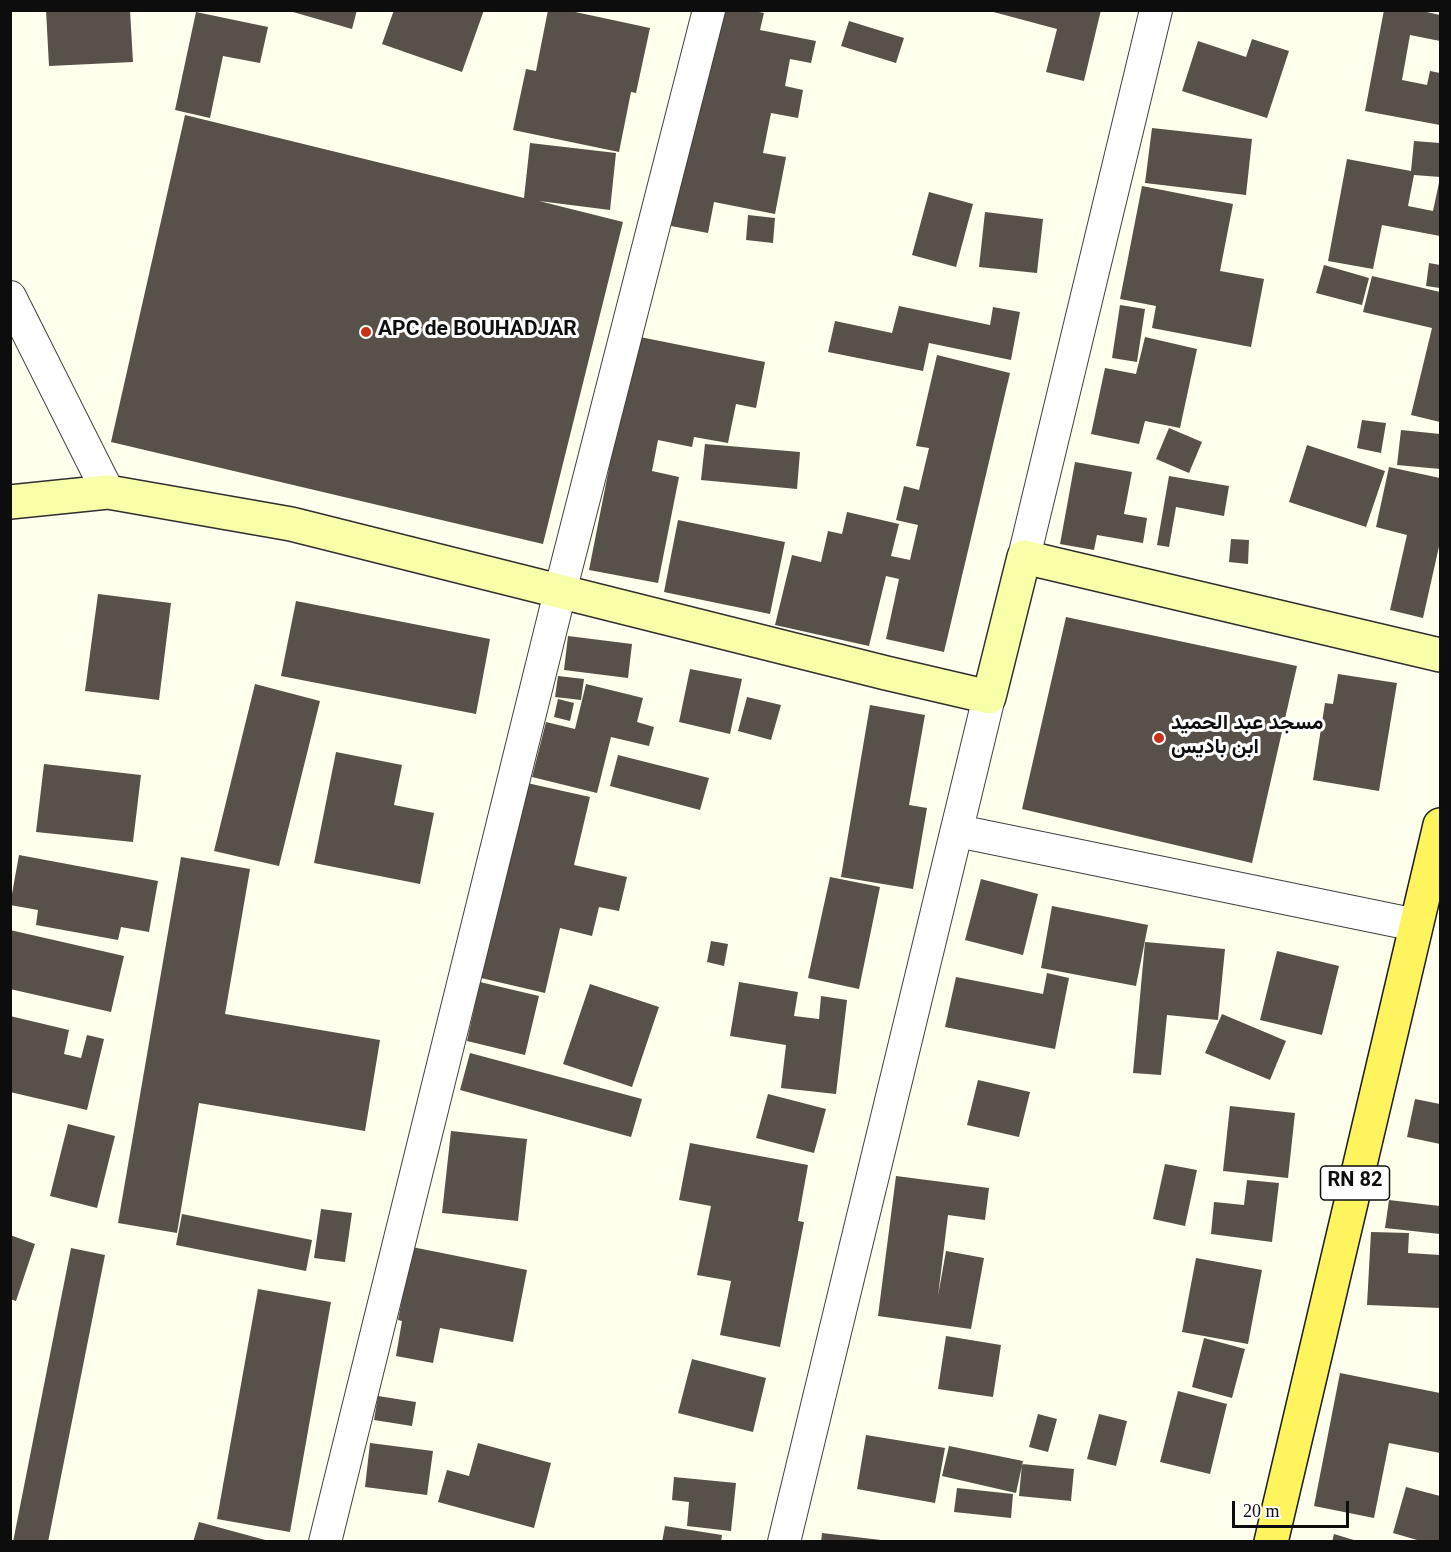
<!DOCTYPE html>
<html>
<head>
<meta charset="utf-8">
<style>
  body { margin:0 }
  #map { position:relative; width:1451px; height:1552px; overflow:hidden; background:#ffffed; font-family:Georgia,serif }
  canvas { display:block }
  .frame { position:absolute; inset:0; border:12px solid #0d0d0d; pointer-events:none }
  .scale { position:absolute; left:1232px; top:1501px; width:117px; height:27px; box-sizing:border-box; border:3px solid #0d0d0d; border-top:0; padding-left:8px; font-size:18px; line-height:21px; white-space:nowrap; color:#0d0d0d; -webkit-text-stroke:4px #fff; paint-order:stroke }
</style>
</head>
<body>
<div id="map">
<canvas width="1451" height="1552"></canvas>
<div class="frame"></div>
<div class="scale">20 m</div>
</div>
<script>
const context = document.querySelector('canvas').getContext('2d');
context.lineJoin = 'round';
function fillPath(path, color) { context.fillStyle = color; context.fill(path, 'evenodd'); }
const poly = rows => new Path2D(rows.map(r => 'M' + r).join(''));
function stroke(path, color, width, dash) { context.strokeStyle = color; context.lineWidth = width; context.lineCap = dash ? 'butt' : 'round'; context.setLineDash(dash || []); context.stroke(path); }
function label(font, color, halo, rows, align = 'center') {
  context.font = font + ' Georgia,Vazirmatn,serif'; context.lineWidth = 6; context.setLineDash([]); context.textBaseline = 'middle'; context.strokeStyle = halo; context.fillStyle = color; for (const [text, x, y, turn = 0] of rows) {
    context.save(); context.translate(x, y); context.rotate((+turn || 0) * Math.PI / 180); context.textAlign = isNaN(turn) ? turn : align; if (halo) context.strokeText(text, 0, 0); context.fillText(text, 0, 0); context.restore();
  }
}
fillPath(poly([
  [46,10,130,10,133,62,49,66],
  [286,10,357,10,352,29],
  [394,10,484,10,462,72,382,44],
  [548,10,566,10,650,28,636,93,631,92,619,152,513,130,526,69,536,71],
  [713,10,749,10,764,13,760,30,816,41,811,63,790,59,785,86,803,90,798,118,771,113,763,153,786,157,775,214,714,202,708,233,671,226],
  [986,10,1101,10,1084,81,1046,72,1057,29],
  [1384,10,1418,10,1440,15,1440,41,1410,35,1402,80,1427,85,1430,71,1440,73,1440,125,1365,111],
  [196,12,268,27,260,63,223,56,210,118,175,110],
  [849,21,904,38,896,63,841,46],
  [1252,39,1289,51,1267,118,1182,91,1198,41,1246,57],
  [185,115,524,198,530,143,616,153,610,210,539,201,623,222,543,544,111,442],
  [1152,128,1252,139,1246,195,1145,183],
  [1414,141,1440,143,1440,177,1414,175,1408,206,1433,211,1440,178,1440,236,1382,225,1373,269,1328,261,1347,159,1411,171],
  [1142,186,1233,204,1220,271,1264,279,1251,347,1152,328,1156,306,1120,299],
  [929,192,973,204,956,267,912,255],
  [985,212,1043,219,1037,273,979,267],
  [748,215,775,218,773,243,746,240],
  [1429,263,1440,265,1440,288,1426,286],
  [1324,265,1369,278,1362,305,1316,293],
  [1372,276,1440,292,1440,422,1411,415,1432,328,1363,312],
  [1120,305,1145,309,1137,362,1112,358],
  [899,306,990,325,993,307,1020,312,1011,360,929,343,923,371,828,352,835,321,892,333],
  [635,336,765,362,756,408,736,404,728,443,694,437,692,447,658,440,652,471,679,477,658,583,589,570],
  [1145,337,1197,349,1180,428,1145,421,1139,444,1091,434,1105,368,1136,374],
  [937,355,1010,373,944,652,886,639,899,579,886,576,869,646,775,625,792,555,821,562,828,531,842,534,847,512,899,524,891,556,910,560,918,525,896,520,904,486,919,490,929,448,916,446],
  [1362,420,1386,423,1381,453,1357,448],
  [1169,428,1202,442,1189,473,1156,459],
  [1401,430,1440,434,1440,469,1397,465],
  [705,444,800,452,797,489,701,480],
  [1307,445,1385,471,1366,527,1289,502],
  [1075,462,1132,472,1124,514,1147,518,1143,543,1097,535,1094,550,1060,544],
  [1389,467,1440,478,1440,542,1423,618,1390,610,1407,535,1376,527],
  [1169,476,1229,486,1224,516,1176,507,1169,547,1157,545],
  [678,520,785,542,770,614,664,592],
  [1231,539,1249,540,1248,564,1229,562],
  [98,594,171,603,159,700,85,691],
  [296,601,490,639,476,714,281,676],
  [1066,617,1297,666,1252,863,1022,809],
  [568,636,632,644,628,678,564,670],
  [690,669,742,679,730,734,679,722],
  [1338,674,1397,683,1379,791,1313,780,1325,703,1333,704],
  [558,676,584,679,581,700,555,697],
  [255,684,320,701,279,866,214,851],
  [586,684,643,698,637,722,654,727,649,746,611,737,597,793,532,777,546,722,575,729],
  [747,697,781,705,771,740,738,731],
  [558,699,574,703,570,721,554,717],
  [870,705,925,715,909,805,927,808,913,889,841,877],
  [336,752,402,765,394,805,434,813,420,884,314,863],
  [618,755,709,778,700,810,610,786],
  [44,764,141,775,133,842,36,832],
  [527,783,590,797,574,865,627,877,619,911,599,907,592,936,560,928,545,993,481,978],
  [19,855,158,881,149,932,121,927,118,940,36,925,38,910,10,905],
  [181,857,250,869,225,1014,380,1040,365,1131,199,1103,177,1233,118,1223],
  [830,877,880,887,859,989,808,978],
  [981,879,1038,894,1023,955,965,940],
  [1052,906,1148,925,1136,986,1041,968],
  [10,930,124,956,111,1012,10,989],
  [711,941,728,944,724,966,707,962],
  [1145,942,1225,949,1218,1020,1167,1015,1161,1075,1133,1073],
  [1277,951,1339,966,1322,1035,1260,1020],
  [1047,973,1069,978,1055,1049,945,1027,956,977,1043,994],
  [480,982,539,996,525,1055,467,1041],
  [739,982,798,992,794,1016,819,1019,821,996,847,1000,836,1094,781,1088,786,1045,730,1036],
  [590,984,659,1007,632,1087,563,1064],
  [1222,1014,1286,1041,1270,1080,1205,1053],
  [10,1016,69,1030,64,1054,81,1058,87,1035,104,1039,87,1110,10,1092],
  [470,1053,642,1099,631,1137,460,1090],
  [978,1080,1030,1092,1019,1137,967,1125],
  [768,1094,826,1109,814,1153,756,1138],
  [1415,1099,1440,1104,1440,1144,1407,1137],
  [1230,1106,1295,1113,1288,1178,1223,1171],
  [68,1124,115,1136,97,1208,50,1196],
  [451,1131,527,1139,518,1221,442,1213],
  [690,1143,808,1165,798,1221,804,1222,780,1347,720,1335,731,1281,697,1275,711,1206,679,1200],
  [1165,1164,1197,1170,1185,1226,1153,1219],
  [896,1176,989,1188,985,1220,948,1215,938,1296,946,1251,984,1258,971,1329,878,1316],
  [1247,1180,1279,1183,1272,1242,1211,1234,1214,1202,1244,1205],
  [1389,1200,1440,1206,1440,1234,1385,1228],
  [321,1209,352,1213,345,1262,314,1258],
  [182,1214,312,1240,306,1271,176,1245],
  [1371,1232,1409,1233,1408,1253,1440,1255,1440,1308,1367,1305],
  [10,1235,35,1244,16,1301,10,1299],
  [412,1247,527,1270,513,1342,440,1328,433,1363,396,1356,402,1321,398,1320],
  [71,1248,105,1255,48,1542,13,1542],
  [1196,1258,1262,1270,1248,1344,1182,1332],
  [258,1289,331,1302,290,1532,217,1519],
  [946,1336,1001,1345,993,1397,938,1389],
  [1204,1338,1245,1349,1232,1398,1192,1387],
  [692,1359,766,1378,753,1432,678,1413],
  [1340,1373,1440,1393,1440,1453,1389,1443,1374,1518,1314,1506],
  [1178,1391,1227,1404,1210,1474,1160,1462],
  [378,1396,416,1402,412,1426,374,1420],
  [1038,1414,1057,1419,1048,1452,1029,1447],
  [1099,1414,1127,1421,1116,1466,1087,1459],
  [866,1435,945,1448,935,1503,857,1489],
  [370,1443,433,1451,427,1495,365,1487],
  [478,1443,551,1463,534,1528,438,1502,447,1470,469,1476],
  [949,1446,1023,1461,1016,1493,942,1476],
  [1022,1464,1074,1469,1071,1501,1019,1496],
  [674,1477,736,1483,731,1531,687,1526,689,1502,672,1500],
  [1406,1487,1440,1496,1440,1542,1424,1542,1393,1533],
  [957,1488,1013,1494,1011,1518,954,1512],
  [199,1522,269,1541,269,1542,193,1542],
  [665,1526,722,1535,721,1542,662,1542],
  [822,1533,881,1540,881,1542,821,1542],
  [1334,1534,1357,1541,1357,1542,1332,1542]
]), '#575149');
const minor = poly([
  [10,297,108,492],
  [1024,557,1156,10],
  [958,831,1416,925],
  [325,1542,560,592,709,10],
  [784,1542,989,697]
]);
const secondary = poly([
  [10,502,108,492,291,524,886,673,989,697,1024,557,1440,655]
]);
const primary = poly([
  [1271,1542,1440,825]
]);
stroke(minor, '#404040', 34);
stroke(secondary, '#2f2f2f', 36);
stroke(primary, '#1e1e1e', 36);
stroke(minor, '#fff', 32);
stroke(secondary, '#f9ffa8', 33);
stroke(primary, '#fff45d', 33);
for (const [x, y, r, color] of [
  [366,332,6,"#c8301a"],
  [1159,738,6,"#c8301a"]
]) { const dot = new Path2D(); dot.arc(x, y, r, 0, 2 * Math.PI); context.fillStyle = color; context.fill(dot); stroke(dot, '#fff', 2); }
for (const [x, y, w] of [
  [1355,1183,69]
]) { const box = new Path2D(); box.roundRect(x - w / 2, y - 17, w, 34, 4.5); context.fillStyle = '#fff'; context.fill(box); stroke(box, '#0d0d0d', 1.5); }
label('bold 20px', '#0d0d0d', null, [
  ["RN 82",1355,1183]
]);
label('bold 21px', '#0d0d0d', '#fff', [
  ["APC de BOUHADJAR",378,332],
  ["مسجد عبد الحميد",1171,726],
  ["ابن باديس",1171,750]
], 'left');
</script>
</body>
</html>
